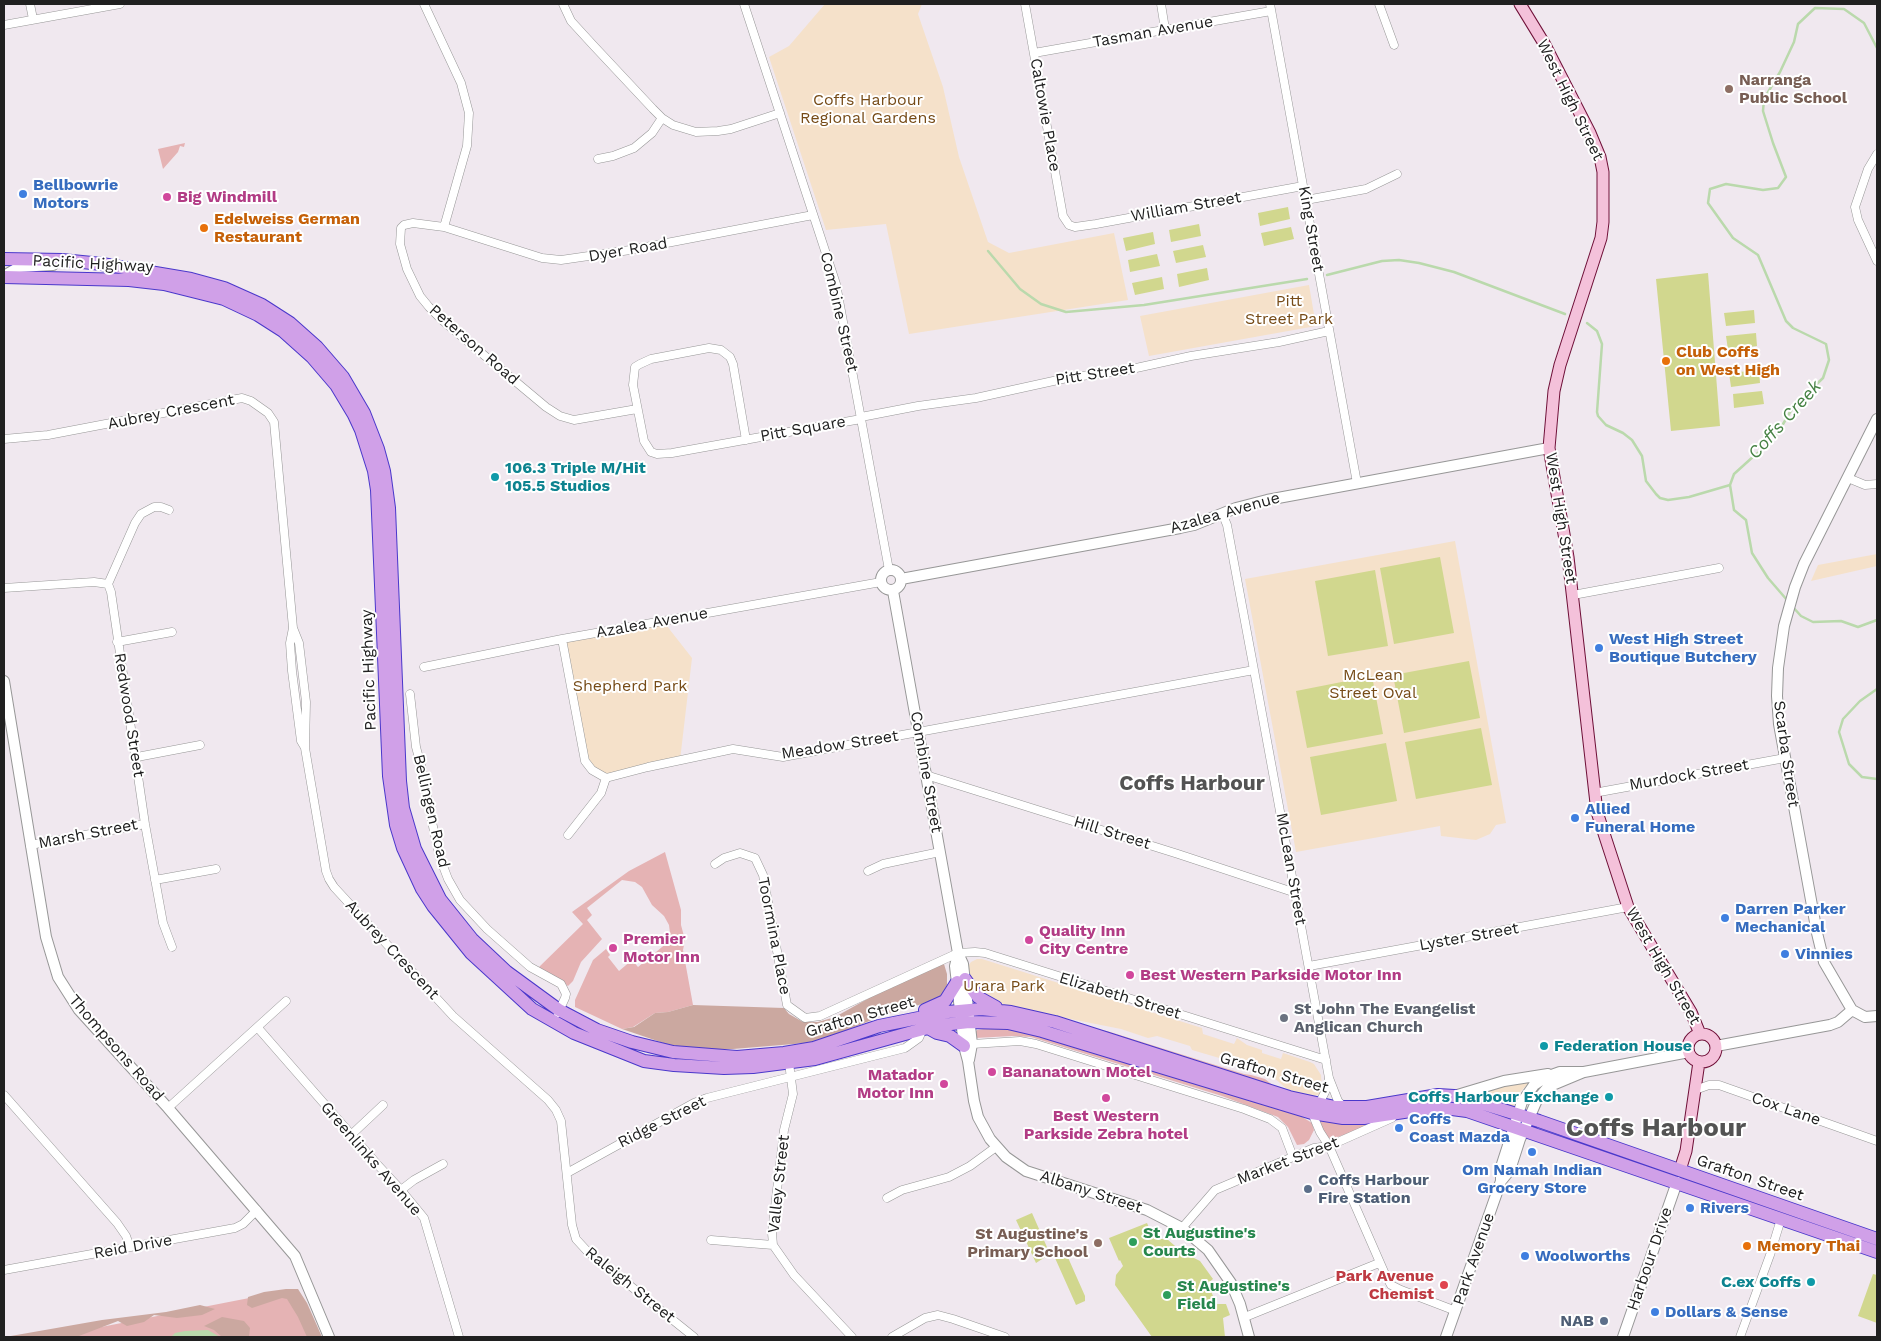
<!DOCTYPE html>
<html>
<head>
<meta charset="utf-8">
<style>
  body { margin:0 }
  #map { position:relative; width:1881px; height:1341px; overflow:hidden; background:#f0e8ef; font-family:"Work Sans",sans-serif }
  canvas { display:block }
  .frame { position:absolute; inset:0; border:5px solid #202020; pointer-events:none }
</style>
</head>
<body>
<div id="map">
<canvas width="1881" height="1341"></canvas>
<div class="frame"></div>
</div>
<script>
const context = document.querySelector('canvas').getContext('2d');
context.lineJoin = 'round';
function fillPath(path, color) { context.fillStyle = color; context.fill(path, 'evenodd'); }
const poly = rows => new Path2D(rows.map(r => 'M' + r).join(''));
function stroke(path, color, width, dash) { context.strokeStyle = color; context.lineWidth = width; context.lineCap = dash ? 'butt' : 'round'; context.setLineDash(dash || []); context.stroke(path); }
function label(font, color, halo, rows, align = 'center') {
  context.font = font + ' "Work Sans",sans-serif'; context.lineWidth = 4; context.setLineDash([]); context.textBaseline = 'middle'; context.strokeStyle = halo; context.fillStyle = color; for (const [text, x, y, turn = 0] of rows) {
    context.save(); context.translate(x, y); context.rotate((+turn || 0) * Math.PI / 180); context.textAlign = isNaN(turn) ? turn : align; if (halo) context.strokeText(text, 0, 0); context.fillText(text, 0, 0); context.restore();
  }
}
fillPath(poly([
  [185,143,184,147,180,146,178,152,163,169,158,149],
  [665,852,681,910,681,925,685,940,683,950,693,1005,668,1012,655,1013,633,1027,622,1029,575,1007,575,1000,593,960,606,949,610,955,608,957,619,971,632,960,638,967,668,942,670,933,669,925,664,916,652,905,642,887,635,882,622,880,587,908,592,915,587,920,602,939,581,962,573,981,568,986,556,977,538,968,583,924,572,912,629,871],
  [995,1027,1037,1034,1299,1115,1312,1123,1314,1130,1309,1140,1304,1144,1297,1145,1288,1127,1278,1117,1222,1096,1031,1037,1012,1036,975,1038,975,1033,977,1030],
  [1088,1028,1107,1031,1244,1074,1251,1075,1265,1079,1275,1087],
  [1318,1120,1368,1123,1367,1125,1354,1132,1331,1139,1326,1136],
  [285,1291,311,1337,50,1337]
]), '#e5b3b4');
fillPath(poly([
  [944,964,947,974,947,985,940,997,922,1004,884,1015,818,1042,733,1049,681,1049,622,1029,634,1027,655,1013,668,1012,693,1005,784,1008,789,1014,803,1022,818,1022,835,1017,887,988,934,966],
  [286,1289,298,1289,307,1303,322,1337,307,1337,298,1317,287,1299,282,1298,252,1308,247,1305,248,1297,264,1292],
  [200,1305,215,1309,202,1315,177,1318,154,1315,144,1322,127,1326,118,1321,79,1336,66,1337,5,1337,102,1320,166,1312],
  [222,1317,244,1321,250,1328,249,1337,222,1337,214,1330,204,1326]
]), '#cba8a0');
fillPath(poly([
  [825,4,922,4,918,14,943,87,959,157,988,242,1009,253,1114,233,1128,300,909,334,886,224,826,230,769,57,789,46],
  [1309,285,1316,326,1149,356,1140,316],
  [1455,541,1506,823,1496,825,1490,834,1476,840,1441,836,1440,826,1296,852,1245,579],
  [1877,554,1877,566,1811,581,1818,565],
  [663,621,692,658,680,760,606,778,585,761,562,639],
  [977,959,982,959,1202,1028,1203,1034,1234,1044,1237,1038,1247,1045,1262,1050,1262,1053,1281,1059,1283,1053,1310,1062,1314,1064,1321,1075,1322,1089,1320,1094,1311,1097,1287,1089,1267,1072,1192,1050,1190,1046,1157,1036,1148,1038,1121,1029,995,1004,972,985,967,968,971,962],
  [1533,1079,1521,1091,1513,1107,1478,1093,1485,1089]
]), '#f5e1ca');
fillPath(poly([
  [1288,207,1290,219,1260,226,1258,213],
  [1199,224,1201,236,1171,242,1169,230],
  [1291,227,1294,239,1264,246,1261,233],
  [1153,232,1155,244,1126,251,1123,238],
  [1203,245,1206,257,1176,263,1173,251],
  [1157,254,1160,266,1130,272,1128,260],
  [1207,268,1209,280,1179,287,1177,274],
  [1708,273,1720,426,1671,431,1656,279],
  [1162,277,1164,289,1135,295,1132,283],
  [1754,310,1755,323,1726,326,1724,313],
  [1756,333,1757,346,1728,350,1726,336],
  [1759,370,1760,383,1731,387,1729,373],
  [1762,391,1764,404,1734,408,1733,394],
  [1440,557,1454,633,1394,644,1380,568],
  [1375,570,1388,646,1328,656,1315,581],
  [1469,661,1480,718,1404,733,1393,675],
  [1372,676,1383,734,1307,748,1296,691],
  [1481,728,1492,785,1416,799,1405,742],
  [1386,743,1397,801,1321,815,1310,757],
  [1032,1213,1050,1254,1036,1263,1016,1220],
  [1147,1223,1154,1239,1167,1239,1182,1252,1200,1261,1213,1279,1208,1283,1216,1304,1226,1304,1230,1315,1223,1318,1225,1337,1152,1337,1115,1285,1116,1275,1123,1266,1120,1260,1119,1261,1109,1238],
  [1066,1253,1085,1296,1085,1301,1076,1305,1055,1258],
  [1873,1274,1877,1275,1877,1323,1858,1316]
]), '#d1d78e');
fillPath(poly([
  [208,1330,220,1337,171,1337,175,1333,185,1331]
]), '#bad9ac');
stroke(poly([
  [988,251,1020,289,1041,304,1066,312,1144,305,1307,279],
  [1327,275,1382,261,1399,260,1419,263,1454,272,1565,314],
  [1587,323,1597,331,1602,344,1597,412,1598,416,1606,425,1623,433,1632,440,1642,456,1646,481,1656,494,1660,498,1668,500,1689,497,1730,485],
  [1787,600,1768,578,1752,553,1746,520,1734,510,1730,485,1734,474,1755,455,1766,447,1779,431,1793,407,1823,378,1829,360,1826,344,1793,328,1786,321,1758,255,1733,238,1708,203,1710,189,1726,184,1763,190,1778,188,1786,177,1773,143,1763,111,1764,99,1780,72,1794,42,1798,24,1815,8,1844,9,1864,23,1877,48],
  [1792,606,1801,616,1813,622,1841,621,1858,627,1877,620],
  [1877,689,1860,701,1843,719,1839,732,1849,764,1862,777,1877,779]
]), '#bad9ac', 2.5);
const minor = poly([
  [30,4,33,19],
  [424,4,461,83,469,113,467,146,444,227],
  [563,4,571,21,593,45,653,109,662,118,673,125,696,132,718,131,731,129,780,113],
  [744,4,836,284,889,570],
  [1025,4,1063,216,1069,225,1075,227,1096,224,1303,186],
  [1161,4,1165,29],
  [1270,4,1357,483],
  [1379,4,1394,45],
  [4,25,120,4],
  [1034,53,1271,11],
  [1877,154,1868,169,1855,207,1858,220,1877,261],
  [598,159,613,156,634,148,652,133,662,118],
  [1306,200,1366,189,1397,174],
  [637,409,574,420,560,416,546,407,442,320,429,307,420,296,407,269,400,244,401,228,404,225,413,223,444,227,542,258,561,260,630,250,813,215],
  [861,417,918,406,976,398,1067,378,1127,370,1191,356,1279,342,1329,331],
  [4,439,48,435,242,398,251,401,268,413,274,422,293,628,299,643,306,702,305,748,326,871,329,879,334,887,453,1016,548,1100,556,1110,561,1121,572,1225,576,1239,587,1251,694,1337],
  [746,440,733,364,730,357,721,350,709,348,651,359,640,364,635,367,633,385,644,441,651,452,657,454,672,453,861,419],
  [1848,478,1865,485,1877,484],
  [1222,513,1227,525,1254,670,1329,1078,1338,1101,1344,1107],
  [108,584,111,592,145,824,163,923,172,947],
  [108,584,135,523,141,514,154,507,161,507,169,510],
  [4,588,94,582,108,584],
  [1573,595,1719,568],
  [293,628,290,643,292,671,301,741,304,746],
  [562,639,585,761,592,770,606,778,648,767,733,749,783,757,1254,670],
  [117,642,172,632],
  [424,667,562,639,881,582],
  [410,694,416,747,422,769,432,822,440,858,448,879,460,900,487,929,530,967,561,984,566,994,565,998,558,1013],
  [137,757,200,745],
  [926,775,1178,854,1296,893],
  [1594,793,1785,758],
  [568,835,601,793,606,778],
  [30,845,145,824],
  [715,864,724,858,740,853,755,858,763,875,787,1005,805,1018,820,1016,958,953,975,952,985,953,1326,1060],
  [868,871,883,864,940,852],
  [155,880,216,869],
  [1309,966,1628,907],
  [258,1028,376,1163,401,1190,424,1218,459,1337],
  [972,1044,1020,1041,1036,1044,1244,1109,1270,1119,1282,1128,1293,1157],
  [789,1063,793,1094,784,1130,772,1233,773,1245,794,1275,852,1337],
  [1695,1090,1709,1085,1719,1085,1877,1141],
  [4,1095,117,1223,126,1236,130,1247],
  [1319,1104,1327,1088,1329,1078],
  [168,1108,286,1001],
  [1312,1113,1320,1132,1329,1146,1385,1274,1391,1285,1401,1290,1456,1311],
  [351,1135,383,1105],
  [567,1173,694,1103,707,1098,905,1048,919,1038,923,1029],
  [401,1190,414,1180,443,1164],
  [887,1198,902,1190,949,1177,970,1166,996,1147],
  [1182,1228,1215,1190,1314,1148,1329,1146,1392,1118],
  [711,1240,773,1245],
  [4,1270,235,1228,243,1224,257,1210],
  [1245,1317,1379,1263],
  [892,1337,925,1318,938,1315,953,1319,1005,1337],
  [1740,1337,1770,1255,1781,1219]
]);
const tertiary = poly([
  [4,276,19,267,53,265],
  '881 580a10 10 0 1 1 20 0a10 10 0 1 1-20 0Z',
  [901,579,1180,528,1194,525,1236,508,1267,500,1549,448],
  [893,591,958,953,963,964,972,1044,969,1060],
  [4,681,46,937,58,977,79,1010,168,1108,295,1256,329,1337],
  [958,953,955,966,964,1046,968,1061,974,1101,978,1117,990,1139,1006,1157,1026,1171,1147,1210,1182,1228,1208,1250,1231,1283,1240,1304,1249,1337],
  [1852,1010,1824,962,1817,933,1779,724,1777,696,1778,668,1784,626,1795,587,1804,564,1877,419],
  [1852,1010,1865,1017,1877,1016],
  [1716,1046,1830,1025,1838,1022,1852,1010],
  [1454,1096,1504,1081,1548,1074],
  [1501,1181,1510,1170,1520,1139,1537,1100,1548,1087,1584,1072,1689,1052],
  [1446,1337,1501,1181,1501,1167,1522,1102,1534,1085,1546,1077,1560,1072,1584,1072],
  [1623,1337,1677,1182]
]);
const secondary = poly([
  [1520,4,1545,45,1590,133,1600,157,1603,172,1603,222,1601,238,1560,365,1554,391,1549,448,1568,557,1597,812,1628,907,1691,1012,1700,1034],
  '1688 1048a14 14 0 1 1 28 0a14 14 0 1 1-28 0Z',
  [1680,1170,1686,1151,1699,1062]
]);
const trunk = poly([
  [4,259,62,260,102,264,191,279,224,288,262,305,290,323,317,347,343,377,364,413,378,449,384,471,389,508,400,781,403,808,415,849,440,899,472,939,507,972,559,1010,597,1030,632,1042,673,1052,737,1057,784,1053,814,1048,879,1026,948,1012,981,1009,1011,1012,1055,1022,1289,1097,1335,1107,1367,1107,1438,1095,1454,1096,1474,1101,1539,1121,1877,1239],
  [4,277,129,280,164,284,224,299,258,315,283,331,312,357,336,385,354,415,361,430,374,471,377,490,389,776,396,825,403,848,422,889,433,906,471,953,532,1009,574,1033,644,1061,674,1065,724,1068,753,1067,815,1059,923,1029,951,1024,969,1022,1008,1023,1042,1031,1312,1113,1343,1118,1364,1118,1437,1107,1467,1111,1877,1252],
  [965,979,978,997,996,1007],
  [925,1010,945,1001,957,982],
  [928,1028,937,1033,950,1036,964,1046]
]);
stroke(minor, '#979797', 9);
stroke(tertiary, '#979797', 12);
stroke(secondary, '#6f1038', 13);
stroke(trunk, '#4a38cb', 14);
stroke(minor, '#fff', 8);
stroke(tertiary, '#fff', 10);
stroke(secondary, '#f4c1da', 11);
stroke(trunk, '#d0a0e8', 12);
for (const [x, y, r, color] of [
  [1729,89,5,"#8d6e63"],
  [23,194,5,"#3f7fe0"],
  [167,197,5,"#d1479c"],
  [204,228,5,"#e8710a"],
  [1666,361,5,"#e8710a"],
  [495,477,5,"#0f9aa8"],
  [1599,648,5,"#3f7fe0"],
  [1575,818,5,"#3f7fe0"],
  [1725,918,5,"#3f7fe0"],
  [1029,940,5,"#d1479c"],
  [613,948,5,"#d1479c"],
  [1785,954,5,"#3f7fe0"],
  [1130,975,5,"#d1479c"],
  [1284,1018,5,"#6b7280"],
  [1544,1046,5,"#0f9aa8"],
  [992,1072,5,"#d1479c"],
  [944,1084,5,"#d1479c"],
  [1609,1097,5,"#0f9aa8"],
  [1106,1098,5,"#d1479c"],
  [1399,1128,5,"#3f7fe0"],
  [1532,1152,5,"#3f7fe0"],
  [1308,1189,5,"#5c6f8a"],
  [1690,1208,5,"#3f7fe0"],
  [1133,1242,5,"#2e9e5b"],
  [1098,1243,5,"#8d6e63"],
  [1747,1246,5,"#e8710a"],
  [1525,1256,5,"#3f7fe0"],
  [1811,1282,5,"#0f9aa8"],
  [1444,1285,5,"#e0444e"],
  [1167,1295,5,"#2e9e5b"],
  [1655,1312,5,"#3f7fe0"],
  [1604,1321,5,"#5c6f8a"]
]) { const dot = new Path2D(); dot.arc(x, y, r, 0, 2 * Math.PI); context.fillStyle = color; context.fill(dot); stroke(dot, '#fff', 2); }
label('16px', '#202020', '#fff', [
  ["Tasman Avenue",1153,32,-10],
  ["West High Street",1570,100,64],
  ["Caltowie Place",1045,115,80],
  ["William Street",1186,207,-10],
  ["King Street",1311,229,80],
  ["Dyer Road",628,250,-10],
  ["Pacific Highway",93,264,3],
  ["Combine Street",839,312,77],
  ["Peterson Road",474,345,41],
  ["Pitt Street",1095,374,-9],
  ["Aubrey Crescent",171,412,-11],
  ["Pitt Square",803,429,-10],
  ["Azalea Avenue",1225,513,-16],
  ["West High Street",1561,518,81],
  ["Azalea Avenue",652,623,-10],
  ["Pacific Highway",369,670,-92],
  ["Redwood Street",129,715,81],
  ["Meadow Street",840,745,-9],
  ["Scarba Street",1786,754,82],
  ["Combine Street",926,772,80],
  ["Murdock Street",1689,775,-10],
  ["Bellingen Road",431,811,77],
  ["Hill Street",1112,833,17],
  ["Marsh Street",88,834,-11],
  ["McLean Street",1291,869,80],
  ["Toormina Place",774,936,79],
  ["Lyster Street",1469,937,-10],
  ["Aubrey Crescent",392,950,47],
  ["West High Street",1663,966,60],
  ["Elizabeth Street",1120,996,17],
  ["Grafton Street",860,1017,-16],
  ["Thompsons Road",116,1048,49],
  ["Grafton Street",1274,1073,16],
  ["Cox Lane",1786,1109,19],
  ["Ridge Street",662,1122,-27],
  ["Greenlinks Avenue",371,1159,49],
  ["Market Street",1288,1161,-21],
  ["Grafton Street",1750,1178,19],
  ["Valley Street",779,1184,-84],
  ["Albany Street",1091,1192,18],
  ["Reid Drive",133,1247,-10],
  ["Park Avenue",1474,1259,-71],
  ["Harbour Drive",1650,1259,-71],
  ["Raleigh Street",630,1285,39]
]);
label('bold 16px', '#785e54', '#fff', [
  ["Narranga",1739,80],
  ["Public School",1739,98],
  ["St Augustine's",1088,1234,"right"],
  ["Primary School",1088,1252,"right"]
], 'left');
label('16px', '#764b17', '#fff', [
  ["Coffs Harbour",868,100],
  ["Regional Gardens",868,118],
  ["Pitt",1289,301],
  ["Street Park",1289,319],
  ["McLean",1373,675],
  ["Street Oval",1373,693],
  ["Shepherd Park",630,686],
  ["Urara Park",1004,986]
]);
label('bold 16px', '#366cbe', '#fff', [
  ["Bellbowrie",33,185],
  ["Motors",33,203],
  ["West High Street",1609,639],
  ["Boutique Butchery",1609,657],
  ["Allied",1585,809],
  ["Funeral Home",1585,827],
  ["Darren Parker",1735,909],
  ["Mechanical",1735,927],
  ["Vinnies",1795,954],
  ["Coffs",1409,1119],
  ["Coast Mazda",1409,1137],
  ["Om Namah Indian",1532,1170,"center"],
  ["Grocery Store",1532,1188,"center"],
  ["Rivers",1700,1208],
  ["Woolworths",1535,1256],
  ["Dollars & Sense",1665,1312]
], 'left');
label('bold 16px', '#b23c85', '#fff', [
  ["Big Windmill",177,197],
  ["Quality Inn",1039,931],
  ["City Centre",1039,949],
  ["Premier",623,939],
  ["Motor Inn",623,957],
  ["Best Western Parkside Motor Inn",1140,975],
  ["Bananatown Motel",1002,1072],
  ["Matador",934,1075,"right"],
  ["Motor Inn",934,1093,"right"],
  ["Best Western",1106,1116,"center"],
  ["Parkside Zebra hotel",1106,1134,"center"]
], 'left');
label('bold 16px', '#c56008', '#fff', [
  ["Edelweiss German",214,219],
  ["Restaurant",214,237],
  ["Club Coffs",1676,352],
  ["on West High",1676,370],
  ["Memory Thai",1757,1246]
], 'left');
label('bold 16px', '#0d838f', '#fff', [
  ["106.3 Triple M/Hit",505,468],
  ["105.5 Studios",505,486],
  ["Federation House",1554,1046],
  ["Coffs Harbour Exchange",1599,1097,"right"],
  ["C.ex Coffs",1801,1282,"right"]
], 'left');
label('bold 16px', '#5b616d', '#fff', [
  ["St John The Evangelist",1294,1009],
  ["Anglican Church",1294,1027]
], 'left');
label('bold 16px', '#4e5e75', '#fff', [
  ["Coffs Harbour",1318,1180],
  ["Fire Station",1318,1198],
  ["NAB",1594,1321,"right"]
], 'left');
label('bold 16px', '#27864d', '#fff', [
  ["St Augustine's",1143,1233],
  ["Courts",1143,1251],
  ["St Augustine's",1177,1286],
  ["Field",1177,1304]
], 'left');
label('bold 16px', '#be3a42', '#fff', [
  ["Park Avenue",1434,1276],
  ["Chemist",1434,1294]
], 'right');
label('italic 18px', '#468244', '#fff', [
  ["Coffs Creek",1785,420,-48]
]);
label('bold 21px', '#535353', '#fff', [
  ["Coffs Harbour",1192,784]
]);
label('bold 26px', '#535353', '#fff', [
  ["Coffs Harbour",1656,1128]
]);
</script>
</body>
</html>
